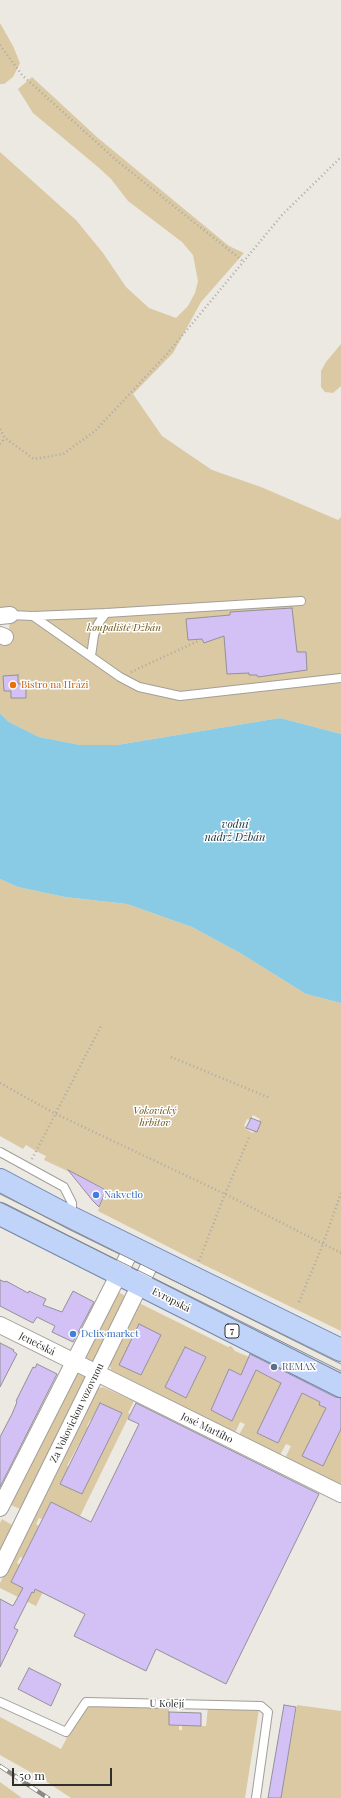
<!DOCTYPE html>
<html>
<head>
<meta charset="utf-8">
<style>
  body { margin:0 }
  #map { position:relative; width:341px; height:1798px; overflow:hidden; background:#ece9e3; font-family:"Playfair Display",serif }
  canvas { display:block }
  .scale { position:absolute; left:12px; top:1768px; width:100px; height:18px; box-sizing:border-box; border:2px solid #302f2c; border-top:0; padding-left:5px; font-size:12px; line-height:14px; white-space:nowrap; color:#302f2c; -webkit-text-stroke:3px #fff; paint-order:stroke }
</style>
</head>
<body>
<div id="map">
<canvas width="341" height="1798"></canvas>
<div class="scale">50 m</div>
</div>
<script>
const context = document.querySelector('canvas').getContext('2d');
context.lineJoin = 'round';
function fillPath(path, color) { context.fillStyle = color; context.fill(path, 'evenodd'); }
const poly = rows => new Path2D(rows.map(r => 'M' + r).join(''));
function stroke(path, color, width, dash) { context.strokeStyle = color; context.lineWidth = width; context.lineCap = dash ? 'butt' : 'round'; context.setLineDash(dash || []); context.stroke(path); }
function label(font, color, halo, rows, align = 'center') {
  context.font = font + ' "Playfair Display",serif'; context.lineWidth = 3; context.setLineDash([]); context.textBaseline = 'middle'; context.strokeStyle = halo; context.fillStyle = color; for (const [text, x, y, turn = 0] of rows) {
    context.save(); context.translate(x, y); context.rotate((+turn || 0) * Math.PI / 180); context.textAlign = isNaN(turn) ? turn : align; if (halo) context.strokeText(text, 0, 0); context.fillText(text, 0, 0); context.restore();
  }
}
fillPath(poly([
  [0,23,13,46,20,63,13,77,4,84,0,84],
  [32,77,98,138,229,246,244,253,201,302,173,353,133,394,162,436,212,470,261,487,338,520,341,517,341,734,280,718,117,745,80,745,39,737,9,722,0,713,0,646,9,629,10,620,0,612,0,152,76,220,103,253,126,287,149,308,176,318,188,306,195,293,198,281,193,255,182,242,128,201,111,179,98,167,33,113,18,89],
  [341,344,341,386,333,393,325,392,321,387,321,371,326,362],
  [0,879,18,887,65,897,127,904,192,927,240,953,306,994,341,1003,341,1331,202,1264,98,1211,106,1189,44,1160,46,1156,36,1151,26,1145,23,1149,0,1136],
  [253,1115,260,1119,259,1121,261,1122,257,1132,254,1131,253,1133,246,1129,246,1127,244,1126,247,1119,250,1120],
  [118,1292,129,1298,94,1364,82,1358],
  [139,1303,228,1347,231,1346,235,1351,249,1357,247,1366,320,1402,319,1405,341,1415,341,1424,322,1415,303,1455,323,1466,329,1450,341,1429,341,1485,285,1458,291,1446,286,1444,280,1455,239,1435,245,1424,240,1422,235,1433,111,1370,109,1362],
  [185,1347,206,1357,197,1376,195,1375,193,1378,195,1380,186,1398,165,1387],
  [150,1357,141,1375,119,1365],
  [229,1369,251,1380,232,1421,211,1410],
  [277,1392,297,1402,278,1443,257,1433],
  [76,1371,87,1376,20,1509,9,1504],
  [103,1387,134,1401,128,1413,130,1414,36,1606,0,1588,0,1583,97,1389],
  [100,1403,122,1414,82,1494,60,1484,69,1466,67,1466,88,1427,87,1426,90,1420,91,1420],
  [51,1502,42,1576,34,1593,11,1582,20,1565,17,1563,20,1557,23,1558,39,1526,36,1524,39,1518,42,1519],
  [2,1519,12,1525,0,1549,0,1523],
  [85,1703,169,1705,169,1725,179,1726,179,1730,182,1730,182,1726,206,1726,208,1707,259,1709,245,1798,71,1798,41,1778,0,1755,0,1717,61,1749],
  [297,1705,341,1711,341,1798,281,1798],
  [0,1782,22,1798,0,1798]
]), '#dac9a3');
fillPath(poly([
  [0,713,9,722,39,737,80,745,117,745,280,718,341,734,341,1003,306,994,240,953,192,927,127,904,65,897,18,887,0,879]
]), '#89cae4');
const building = poly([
  [292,608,297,652,306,652,307,670,258,677,257,675,249,675,249,673,227,674,224,636,204,643,202,639,188,640,186,619,230,615,230,612,292,608],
  [18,675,18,684,26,684,26,698,11,698,11,691,4,691,3,676,18,675],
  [251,1118,261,1122,257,1132,246,1128,251,1118],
  [68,1170,106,1190,99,1207,93,1201,68,1170],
  [0,1280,5,1282,6,1281,28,1293,29,1291,46,1299,43,1305,62,1312,73,1291,94,1302,73,1342,52,1332,55,1326,37,1317,33,1323,0,1306,0,1280],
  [139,1324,161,1335,141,1375,119,1365,139,1324],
  [0,1343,14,1350,13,1351,17,1354,0,1387,0,1343],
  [185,1347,206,1357,186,1398,165,1387,185,1347],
  [250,1354,335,1397,341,1398,341,1429,323,1466,302,1456,326,1408,319,1405,320,1402,302,1393,278,1443,257,1433,281,1383,277,1381,256,1370,232,1421,211,1410,229,1369,241,1375,250,1354],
  [37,1364,57,1374,0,1487,0,1437,12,1414,17,1402,16,1401,33,1367,35,1368,37,1364],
  [100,1403,122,1413,82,1494,60,1484,100,1403],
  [136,1403,319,1494,226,1684,156,1649,146,1671,74,1636,85,1614,35,1589,34,1593,32,1592,14,1628,18,1630,0,1667,0,1599,13,1606,23,1588,11,1582,51,1502,91,1522,139,1424,128,1419,136,1403],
  [29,1668,61,1684,51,1706,18,1689,29,1668],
  [284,1705,296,1707,285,1774,281,1798,268,1798,284,1705],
  [169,1712,201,1713,201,1726,169,1725,169,1712]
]);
fillPath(building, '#d3c0f5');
stroke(building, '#939197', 1);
const lane = poly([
  [10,615,33,616,106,613,301,601],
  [33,616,120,677,139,687,180,696,341,678],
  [91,656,94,635,98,624,106,613],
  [0,1152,64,1187,72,1203,72,1215],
  [0,1702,66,1732,86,1702,261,1706,268,1712,256,1798]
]);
const street = poly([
  [0,616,10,615],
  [0,635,5,637],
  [0,1325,341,1494],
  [0,1508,132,1248],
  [0,1569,153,1258]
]);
const primary = poly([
  [0,1180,72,1218,341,1350],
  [0,1214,341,1386]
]);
stroke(lane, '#a29f99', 10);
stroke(street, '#a29f99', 18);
stroke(primary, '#7287ad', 24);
stroke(poly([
  [0,45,22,75,116,160,244,262],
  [0,429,5,438,34,459,63,454,95,431,167,354,282,215,341,157],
  [0,444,5,438],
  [131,672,198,641],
  [171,1057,270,1098],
  [0,1083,56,1114,225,1194,341,1253],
  [32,1159,102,1024],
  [199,1261,225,1194,250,1135],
  [299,1302,323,1244,341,1193]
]), '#acaaa5', 2.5, [1, 3]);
stroke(lane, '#fff', 8);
stroke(street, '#fff', 16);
stroke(primary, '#bfd4f8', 22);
stroke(poly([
  [0,1194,341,1364],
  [0,1202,341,1371]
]), '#8c8a85', 1);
const rail = poly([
  [0,1766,48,1798]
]);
stroke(rail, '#8c8a85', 4.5);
stroke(rail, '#fff', 3, [9]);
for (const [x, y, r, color] of [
  [13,685,4,"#e8710a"],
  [96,1195,4,"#3f7fe0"],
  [73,1334,4,"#3f7fe0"],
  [274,1367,4,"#5c6f8a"]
]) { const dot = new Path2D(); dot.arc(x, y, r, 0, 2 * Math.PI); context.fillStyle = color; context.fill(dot); stroke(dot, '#fff', 1.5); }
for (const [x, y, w] of [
  [232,1331,14]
]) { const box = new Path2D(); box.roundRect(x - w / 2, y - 7, w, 14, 3); context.fillStyle = '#fff'; context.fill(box); stroke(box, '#302f2c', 1); }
label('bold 9px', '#302f2c', null, [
  ["7",232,1331]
]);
label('italic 10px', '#6b5313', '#fff', [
  ["koupaliště Džbán",124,628],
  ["Vokovický",155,1111],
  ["hřbitov",155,1123]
]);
label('10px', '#c56008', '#fff', [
  ["Bistro na Hrázi",21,685]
], 'left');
label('10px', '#366cbe', '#fff', [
  ["Nakvetlo",104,1195],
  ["Delix market",81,1334]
], 'left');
label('10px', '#302f2c', '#fff', [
  ["Evropská",171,1300,27],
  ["Jenečská",37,1344,27],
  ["Za Vokovickou vozovnou",77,1413,-64],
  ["José Martího",207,1428,26],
  ["U Kolejí",167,1704,1]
]);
label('10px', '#4e5e75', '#fff', [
  ["REMAX",282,1367]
], 'left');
label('italic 11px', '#102f3b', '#fff', [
  ["vodní",235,825],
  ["nádrž Džbán",235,838]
]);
</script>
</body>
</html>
